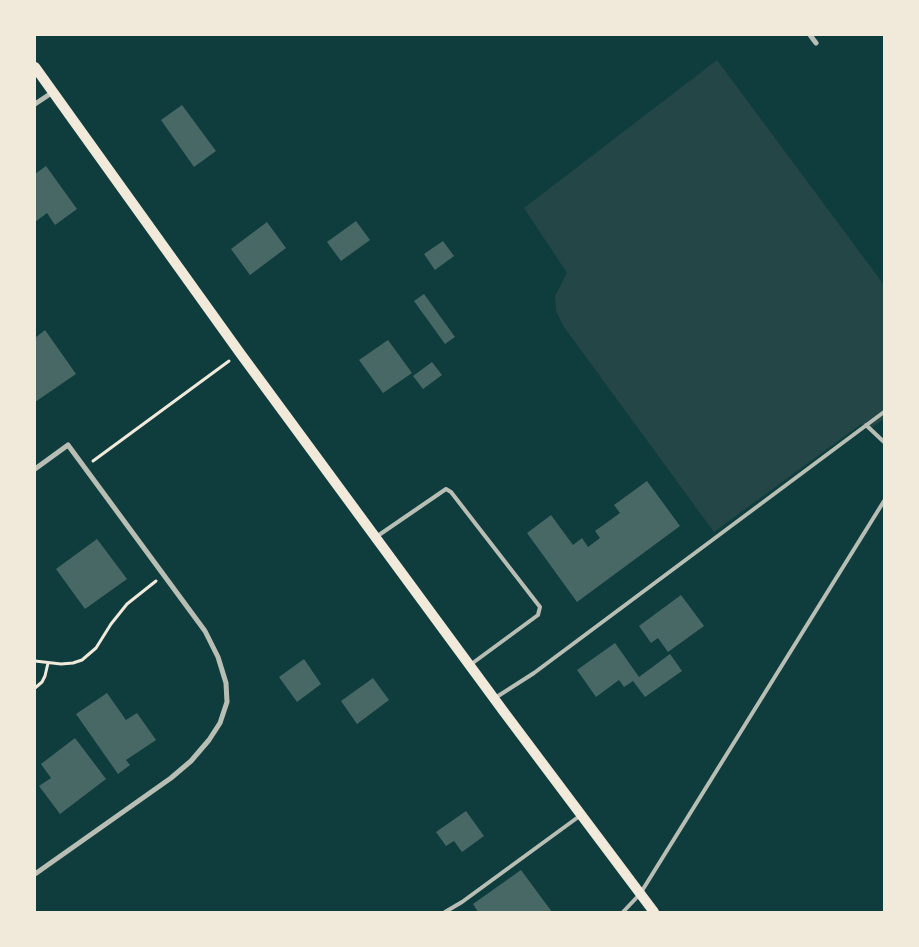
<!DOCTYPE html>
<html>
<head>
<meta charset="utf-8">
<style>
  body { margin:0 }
  #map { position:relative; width:919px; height:947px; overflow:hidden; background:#0f3d3e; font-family:"Public Sans",sans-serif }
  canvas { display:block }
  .frame { position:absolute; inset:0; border:36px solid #f1e9da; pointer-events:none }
</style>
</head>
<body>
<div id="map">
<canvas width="919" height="947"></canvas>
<div class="frame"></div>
</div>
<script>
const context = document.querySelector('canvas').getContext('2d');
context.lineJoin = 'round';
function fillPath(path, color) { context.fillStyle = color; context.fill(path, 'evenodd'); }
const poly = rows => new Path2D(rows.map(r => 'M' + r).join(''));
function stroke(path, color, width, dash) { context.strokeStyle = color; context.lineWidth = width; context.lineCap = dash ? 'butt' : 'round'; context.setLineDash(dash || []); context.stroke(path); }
fillPath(poly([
  [717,60,884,285,884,419,868,430,861,424,714,532,564,327,556,311,555,296,567,273,524,208]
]), '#244646');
fillPath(poly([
  [182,105,216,151,194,167,161,120],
  [46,166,77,209,55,225,47,213,35,222,35,174],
  [356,221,370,240,341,261,327,242],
  [267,222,286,248,250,275,231,249],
  [443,241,454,256,435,270,424,254],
  [424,294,455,337,445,344,414,301],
  [45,330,76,374,35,402,35,338],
  [388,340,412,373,383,393,359,360],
  [432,362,442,375,423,389,413,376],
  [647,481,680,526,577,602,527,533,551,515,573,545,582,538,588,547,600,538,595,531,620,513,614,505],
  [97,539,127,579,85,609,56,569],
  [681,595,704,626,668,652,658,638,651,643,639,626],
  [615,643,639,677,670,654,682,671,645,697,633,681,624,687,619,680,596,697,577,670],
  [304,659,321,684,297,702,279,677],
  [373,678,389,700,357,724,341,701],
  [107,693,126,720,137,713,156,740,126,760,130,765,118,774,76,714],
  [75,738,106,779,60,814,39,786,51,778,41,764],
  [466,811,484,836,462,852,454,841,446,846,436,832],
  [521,870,552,912,513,912,512,911,510,912,478,912,473,904]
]), '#486865');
stroke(poly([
  [93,461,229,361],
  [35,661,61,664,73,663,82,660,96,648,111,624,127,604,156,581],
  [35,688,42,682,45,676,48,663]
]), '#f1e9da', 3);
stroke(poly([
  [866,425,884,442],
  [376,537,446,489,451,492,540,607,538,615,470,665],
  [495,698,534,673,884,412],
  [445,912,462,902,581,815],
  [623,912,640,894,884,501]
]), '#b8beb3', 4);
stroke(poly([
  [810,35,816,43],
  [35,104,53,92],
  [35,469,68,445,205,631,218,657,226,683,227,702,220,723,209,740,191,761,171,778,35,874]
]), '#b8beb3', 5);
stroke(poly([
  [35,67,240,353,504,712,654,912]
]), '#f1e9da', 10);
</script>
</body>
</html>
